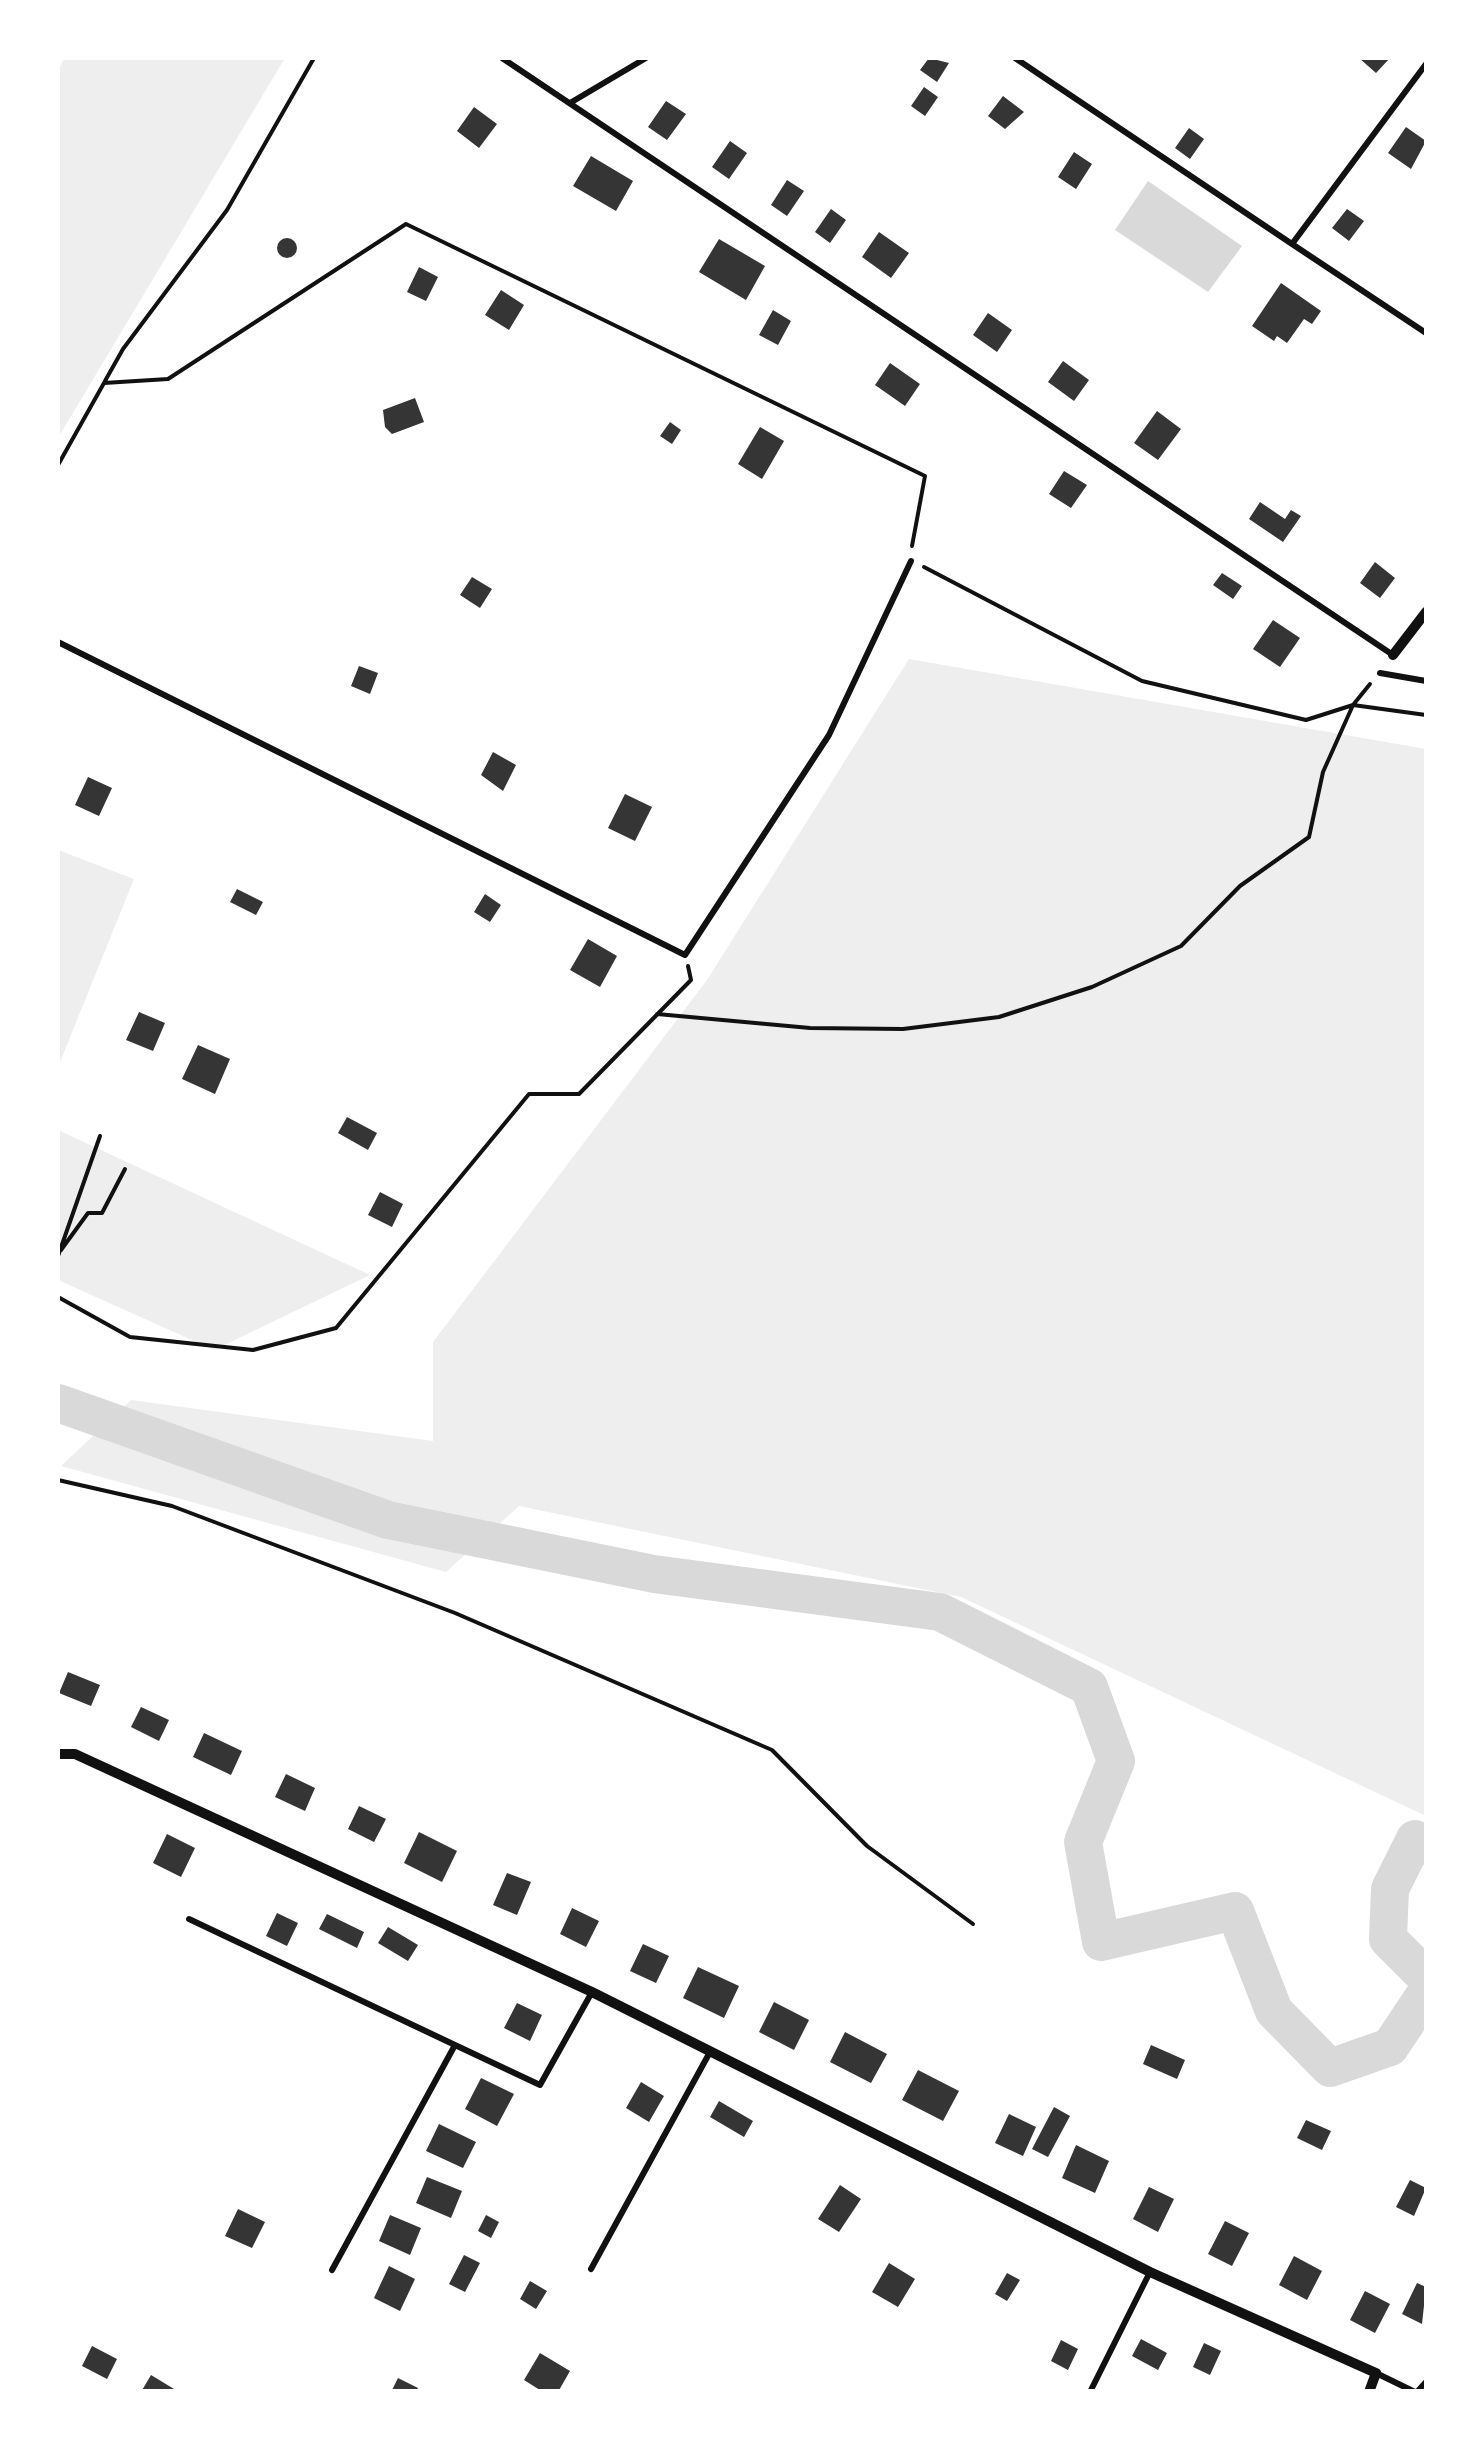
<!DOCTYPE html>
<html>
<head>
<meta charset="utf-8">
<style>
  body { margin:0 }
  #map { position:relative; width:1484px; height:2449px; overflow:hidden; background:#fff; font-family:"Work Sans",sans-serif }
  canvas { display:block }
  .frame { position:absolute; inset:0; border:60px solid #fff; pointer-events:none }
</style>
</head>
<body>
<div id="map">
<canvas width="1484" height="2449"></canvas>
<div class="frame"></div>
</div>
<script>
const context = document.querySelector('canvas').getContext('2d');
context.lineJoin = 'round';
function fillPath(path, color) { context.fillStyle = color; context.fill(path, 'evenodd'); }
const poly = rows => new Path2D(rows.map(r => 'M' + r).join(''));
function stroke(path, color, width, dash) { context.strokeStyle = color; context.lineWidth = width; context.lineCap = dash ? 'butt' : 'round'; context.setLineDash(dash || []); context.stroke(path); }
fillPath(poly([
  [64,58,285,58,58,438,58,72],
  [909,659,1426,749,1426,1816,961,1597,519,1506,446,1572,61,1466,131,1400,433,1441,433,1342,707,980],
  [58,850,134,879,58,1067],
  [58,1130,370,1275,214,1350,58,1280]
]), '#eee');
fillPath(poly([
  [1148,181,1242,246,1208,292,1115,230]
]), '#d9d9d9');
stroke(poly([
  [58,1403,388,1520,654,1574,940,1612,1089,1687,1116,1761,1083,1842,1101,1942,1235,1911,1274,2011,1330,2068,1390,2047,1426,1993],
  [1426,1846,1415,1839,1390,1889,1388,1939,1426,1977]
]), '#d9d9d9', 38);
fillPath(poly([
  [929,58,949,63,937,82,920,70],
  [1359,58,1390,58,1376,73],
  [924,87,938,97,925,116,911,106],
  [1003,96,1024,112,1005,129,988,116],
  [666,101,686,114,667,140,648,127],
  [474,107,497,124,479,148,457,131],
  [1406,127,1426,141,1411,169,1388,153],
  [1189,128,1204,139,1190,159,1175,148],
  [730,141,747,153,729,179,712,167],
  [1074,152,1092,164,1076,189,1058,177],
  [591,156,633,181,616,211,573,186],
  [787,180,804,191,787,216,771,205],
  [831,209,846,220,830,243,815,232],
  [1347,209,1364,221,1349,241,1332,228],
  [879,232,909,253,891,278,862,257],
  '277 248a10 10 0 1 1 20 0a10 10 0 1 1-20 0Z',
  [719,239,765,266,746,300,699,272],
  [419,267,438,277,426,301,407,292],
  [1281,283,1321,311,1312,324,1304,319,1287,343,1277,336,1274,341,1252,326],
  [501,290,524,305,509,330,485,315],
  [773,310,791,321,778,345,759,335],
  [988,313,1012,330,997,352,973,335],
  [1063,361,1089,380,1074,401,1048,382],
  [890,363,920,384,905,406,875,385],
  [415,398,424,422,392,434,385,427,383,410],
  [1157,411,1181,429,1158,460,1134,443],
  [670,422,681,430,672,444,660,436],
  [760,427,784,441,762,479,738,464],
  [1064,471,1087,485,1071,508,1049,494],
  [1260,502,1285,519,1291,510,1301,516,1283,542,1249,519],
  [1375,562,1395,578,1380,598,1360,583],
  [1222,573,1242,586,1233,599,1213,585],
  [472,577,492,589,480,608,460,595],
  [1273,620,1300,638,1280,667,1253,649],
  [359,666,378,673,370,694,351,686],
  [493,752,516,765,503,791,481,775],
  [88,777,112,788,99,816,75,805],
  [625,794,652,807,635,841,608,828],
  [237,889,263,902,256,915,230,902],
  [485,894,501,905,490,922,474,912],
  [588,939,617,956,600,987,570,970],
  [139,1012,165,1023,153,1051,126,1040],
  [198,1045,230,1059,215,1094,182,1079],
  [347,1117,377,1133,368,1150,338,1133],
  [380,1192,403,1204,392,1227,368,1215],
  [68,1672,100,1685,91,1706,59,1693],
  [141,1707,169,1720,159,1741,131,1727],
  [204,1733,242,1751,231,1775,193,1757],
  [286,1774,315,1788,305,1811,275,1797],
  [359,1806,386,1819,374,1842,348,1829],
  [419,1832,457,1851,442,1882,404,1863],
  [167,1834,195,1848,181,1877,153,1863],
  [507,1873,531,1882,517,1915,493,1905],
  [572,1908,599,1921,586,1947,560,1934],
  [277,1913,298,1923,287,1946,266,1936],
  [327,1914,364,1932,357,1948,319,1929],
  [388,1927,418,1945,408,1961,378,1943],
  [643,1944,669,1956,656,1983,630,1971],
  [698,1967,739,1986,724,2018,683,1998],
  [774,2002,809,2020,794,2050,759,2032],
  [517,2003,542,2015,530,2041,504,2028],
  [845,2032,887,2054,871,2083,830,2062],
  [1151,2045,1185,2060,1177,2079,1143,2064],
  [918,2070,959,2091,943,2121,902,2100],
  [481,2078,514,2094,497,2126,465,2109],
  [641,2082,664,2096,649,2122,626,2108],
  [719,2101,753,2121,744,2137,710,2117],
  [1054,2107,1070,2116,1048,2157,1032,2149],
  [1009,2114,1036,2127,1023,2156,995,2143],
  [1306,2120,1331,2131,1322,2150,1297,2138],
  [439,2124,476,2142,463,2168,426,2151],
  [1076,2145,1109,2161,1095,2193,1062,2178],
  [427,2177,462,2191,451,2218,416,2203],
  [1410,2180,1426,2188,1414,2216,1396,2207],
  [840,2185,861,2199,839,2232,818,2219],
  [1149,2187,1174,2199,1158,2232,1133,2219],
  [238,2209,265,2222,252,2248,225,2236],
  [390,2215,421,2228,410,2255,379,2241],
  [486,2215,499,2222,491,2238,478,2231],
  [1225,2221,1249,2233,1232,2266,1208,2254],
  [464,2255,480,2263,465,2292,449,2284],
  [1294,2256,1322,2271,1307,2300,1279,2285],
  [889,2263,915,2279,898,2307,872,2292],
  [389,2266,415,2279,400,2311,374,2298],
  [1007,2273,1020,2280,1007,2301,995,2294],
  [530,2281,547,2291,536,2309,520,2299],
  [1417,2283,1426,2287,1422,2324,1402,2314],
  [1365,2291,1390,2304,1375,2333,1350,2320],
  [1141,2339,1167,2353,1158,2370,1132,2356],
  [1061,2340,1078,2349,1068,2370,1051,2361],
  [1204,2343,1221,2351,1210,2375,1193,2367],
  [92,2346,117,2359,107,2379,82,2366],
  [540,2353,570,2371,558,2392,543,2392,524,2380],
  [151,2375,179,2392,141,2392],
  [398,2378,418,2388,416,2392,391,2392]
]), '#353535');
stroke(poly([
  [105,381,123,349,227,210,314,58],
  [58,465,104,383,168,379,406,224,925,476,912,546],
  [924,567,1142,681,1306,720,1353,705,1370,684],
  [657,1014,810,1028,903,1029,999,1017,1092,987,1181,946,1240,886,1309,837,1323,772,1353,705,1426,715],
  [61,1250,88,1213,102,1213,125,1169],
  [58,1256,100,1136],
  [58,1297,130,1337,253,1350,336,1328,529,1094,579,1094,691,980,688,966],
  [58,1480,172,1506,455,1613,772,1750,867,1846,973,1924]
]), '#111', 4);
stroke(poly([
  [502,58,1393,655],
  [1015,58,1292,244],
  [1426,64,1292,244,1426,333],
  [570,103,646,58],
  [58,642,685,955,829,735,911,561],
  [1380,673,1426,681],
  [189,1919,455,2045],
  [591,2269,710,2052],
  [332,2270,455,2045,540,2085,592,1992],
  [1376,2373,1415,2392],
  [1090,2392,1150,2272],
  [1417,2392,1426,2382]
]), '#111', 6);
stroke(poly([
  [1393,655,1426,612],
  [58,1754,75,1754,592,1992,1150,2272,1376,2373,1369,2392]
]), '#111', 10);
</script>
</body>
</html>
